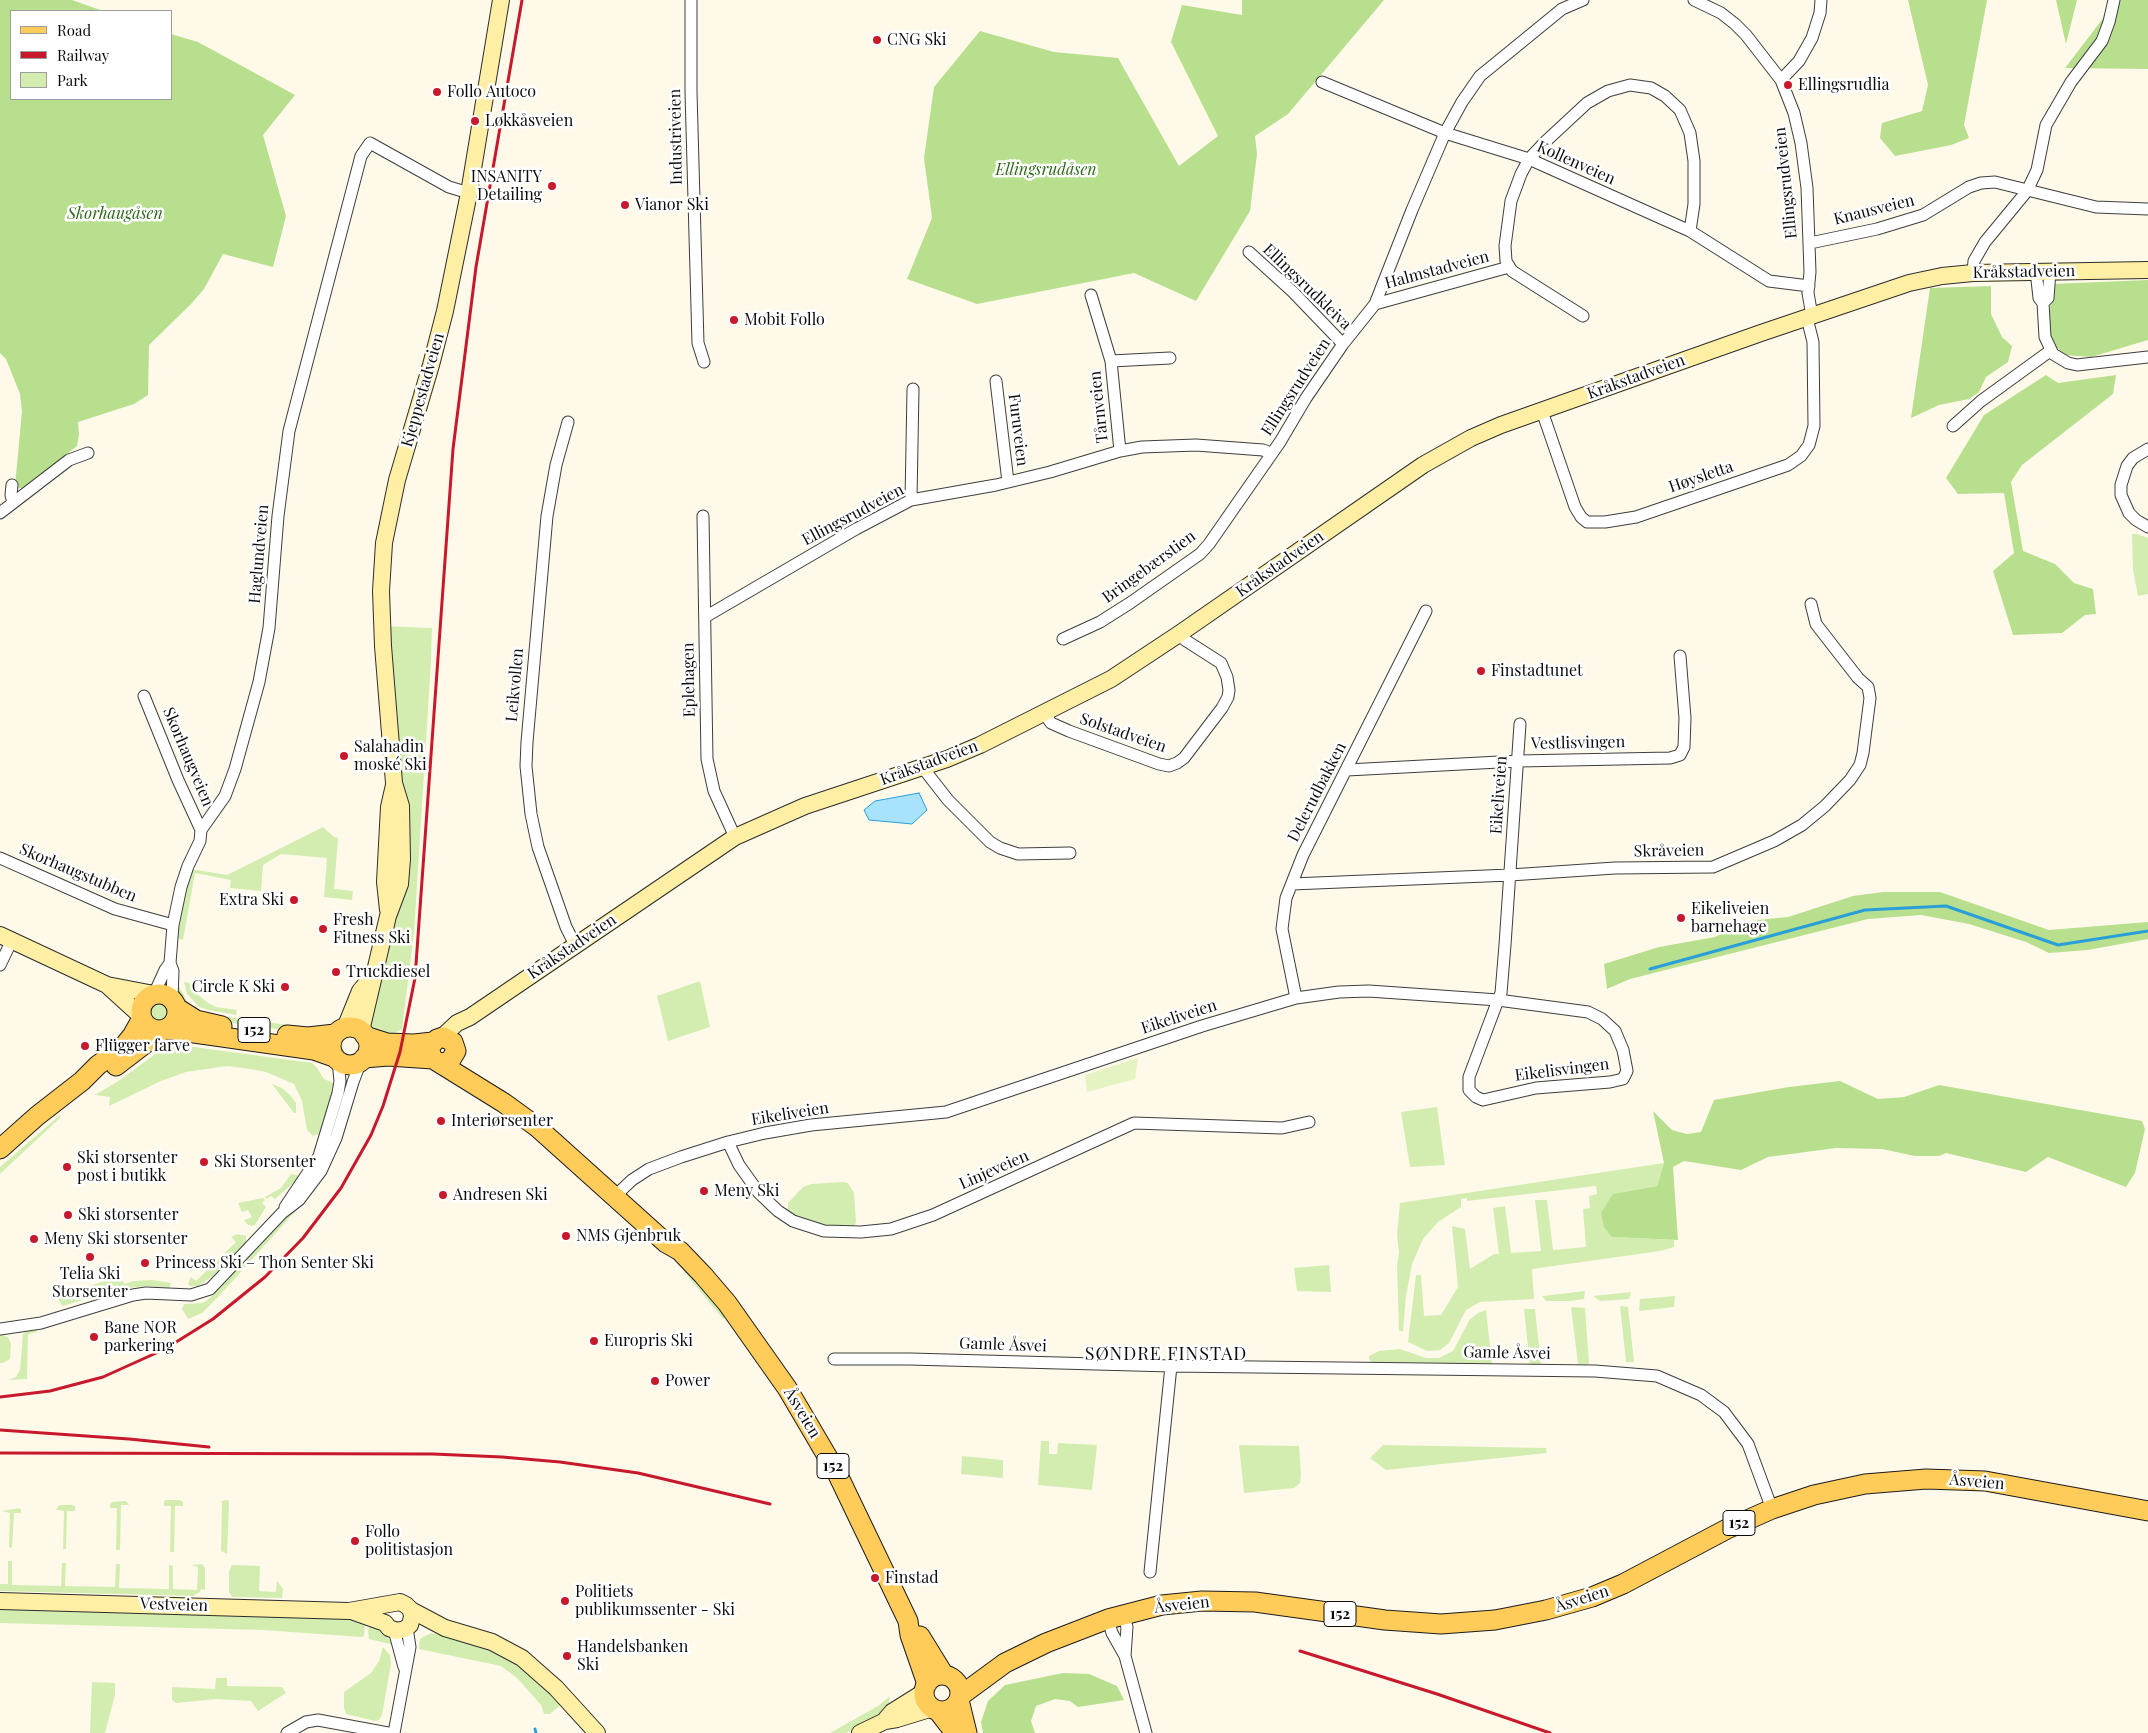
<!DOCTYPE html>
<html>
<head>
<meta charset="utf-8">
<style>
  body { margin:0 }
  #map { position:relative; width:2148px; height:1733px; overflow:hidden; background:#fff9e9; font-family:"Playfair Display",serif }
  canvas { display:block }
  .legend { position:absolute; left:10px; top:10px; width:162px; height:90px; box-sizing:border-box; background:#fff; border:1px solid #9d9d9d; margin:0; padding:6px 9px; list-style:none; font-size:15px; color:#0b0b0b }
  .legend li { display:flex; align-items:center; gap:10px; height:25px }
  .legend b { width:25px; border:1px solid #9d9d9d }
</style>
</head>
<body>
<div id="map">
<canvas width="2148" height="1733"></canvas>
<ul class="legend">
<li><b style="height:6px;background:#ffcb59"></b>Road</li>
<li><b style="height:6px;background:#c7182c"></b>Railway</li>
<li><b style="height:14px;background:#d3edb0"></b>Park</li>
</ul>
</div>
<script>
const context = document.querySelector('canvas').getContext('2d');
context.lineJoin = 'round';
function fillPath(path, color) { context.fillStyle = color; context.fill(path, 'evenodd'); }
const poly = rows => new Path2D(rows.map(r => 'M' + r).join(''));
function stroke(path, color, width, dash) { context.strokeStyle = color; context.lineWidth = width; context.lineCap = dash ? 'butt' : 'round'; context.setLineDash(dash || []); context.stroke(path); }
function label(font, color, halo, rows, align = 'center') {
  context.font = font + ' "Playfair Display",serif'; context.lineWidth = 5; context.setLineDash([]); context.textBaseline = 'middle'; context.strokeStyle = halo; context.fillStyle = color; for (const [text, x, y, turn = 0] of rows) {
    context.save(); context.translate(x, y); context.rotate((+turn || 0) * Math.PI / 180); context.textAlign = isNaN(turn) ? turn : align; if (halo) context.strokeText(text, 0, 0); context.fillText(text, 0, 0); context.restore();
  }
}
fillPath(poly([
  [2132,534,2137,534,2148,538,2148,594,2138,596,2133,570],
  [382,626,432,628,431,661,414,933,402,1029,392,1034,394,1037,372,1030,363,1021,400,884],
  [323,827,334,837,338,838,334,889,353,891,352,900,324,897,327,858,281,854,263,865,261,891,230,888,231,880,195,873,183,940,175,938,190,869,227,875],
  [176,981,188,1003,205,1014,311,1028,311,1031,298,1032,211,1020,201,1016,191,1011,182,1001,178,992],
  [700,981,710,1027,668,1041,657,996],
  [184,982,192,984,196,993,208,1003,216,1007,237,1010,236,1015,209,1010,199,1007,187,994],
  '150 1012a9 9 0 1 1 18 0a9 9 0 1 1-18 0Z',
  [172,1044,312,1063,317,1068,324,1079,333,1083,333,1086,321,1133,313,1136,307,1130,302,1101,294,1084,266,1072,251,1069,227,1066,186,1072,161,1081,109,1106,110,1097,95,1095,120,1080,166,1046],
  [272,1084,282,1088,290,1095,296,1103,296,1113,294,1113],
  [1437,1107,1445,1165,1410,1167,1401,1112],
  [60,1115,61,1117,0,1174,0,1167],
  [1664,1163,1657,1186,1613,1194,1612,1237,1674,1240,1674,1247,1660,1251,1532,1269,1534,1299,1480,1302,1466,1310,1449,1343,1440,1350,1427,1351,1408,1342,1416,1275,1421,1275,1424,1316,1441,1315,1458,1287,1452,1226,1465,1229,1470,1269,1494,1254,1499,1254,1493,1208,1505,1206,1511,1253,1541,1251,1535,1200,1547,1200,1553,1250,1586,1247,1583,1209,1590,1208,1589,1196,1597,1194,1596,1186,1467,1201,1467,1198,1461,1199,1461,1207,1438,1222,1423,1239,1412,1264,1406,1296,1403,1331,1399,1331,1397,1265,1399,1253,1397,1235,1400,1203],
  [291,1174,301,1176,275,1199,271,1196,267,1199,265,1197,281,1188],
  [843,1182,848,1183,854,1193,856,1222,854,1227,850,1229,817,1225,788,1213,788,1203,803,1187,811,1184],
  [263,1198,265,1200,262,1203,266,1207,255,1225,251,1226,247,1224,244,1220,252,1217,248,1210,242,1212,238,1203],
  [302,1204,219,1296,202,1313,188,1319,182,1309,184,1304,202,1303,208,1300,287,1214],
  [237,1234,246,1236,246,1242,213,1276,198,1286,190,1286,188,1284,191,1277,196,1281,236,1242,231,1237],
  [678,1264,699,1278,726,1317,723,1319],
  [1329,1265,1331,1292,1297,1291,1294,1268],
  [119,1276,125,1284,133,1281,152,1280,171,1283,169,1288,148,1286,118,1289,63,1306,60,1303,58,1297],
  [1585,1291,1584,1299,1571,1301,1546,1301,1542,1296],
  [1631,1292,1629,1299,1600,1301,1593,1296],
  [1675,1296,1674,1307,1639,1311,1640,1299],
  [1620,1306,1628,1307,1634,1362,1626,1362],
  [1571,1307,1585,1308,1589,1364,1578,1364],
  [1524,1309,1535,1309,1541,1366,1530,1366],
  [1486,1310,1492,1364,1372,1362,1369,1359,1369,1356,1379,1351,1400,1349,1426,1358,1439,1358,1453,1351,1470,1319,1478,1313],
  [37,1329,37,1332,28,1334,27,1379,8,1380,16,1377,20,1370,23,1334,28,1330],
  [0,1334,8,1337,11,1344,10,1359,3,1363,0,1363],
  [1041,1441,1049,1441,1049,1454,1057,1454,1058,1443,1097,1445,1092,1490,1038,1485],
  [1239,1445,1299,1446,1301,1474,1300,1483,1294,1488,1244,1493],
  [1383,1445,1546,1448,1547,1453,1386,1470,1370,1458],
  [962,1456,1003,1460,1003,1478,961,1474],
  [166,1500,180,1500,183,1502,183,1506,175,1506,174,1552,170,1552,171,1506,164,1506,164,1501],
  [226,1500,228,1500,229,1504,227,1554,221,1551,222,1501],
  [126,1501,129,1505,121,1505,120,1550,116,1550,117,1508,110,1508,110,1504,112,1502],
  [59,1505,72,1505,75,1506,75,1511,67,1511,66,1549,63,1549,64,1511,56,1510],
  [19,1508,21,1510,21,1513,14,1513,12,1548,9,1547,10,1513,2,1511],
  [8,1561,12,1561,12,1585,61,1586,62,1563,66,1563,65,1586,115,1587,116,1564,120,1564,119,1588,169,1589,169,1565,173,1566,173,1589,197,1590,198,1567,191,1565,202,1564,205,1568,205,1590,201,1589,200,1592,193,1596,0,1591,0,1584,8,1584],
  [232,1565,260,1566,259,1591,276,1592,277,1581,283,1589,282,1598,232,1597,229,1592,229,1571],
  [0,1608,320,1616,359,1620,365,1623,364,1636,361,1637,263,1630,0,1623],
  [369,1626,377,1626,394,1645,369,1639,368,1632],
  [431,1633,468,1641,513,1661,538,1678,563,1703,550,1714,544,1714,541,1705,517,1678,501,1666,419,1649,420,1639],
  [383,1647,390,1655,391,1664,382,1715,379,1720,375,1721,346,1714,344,1708,344,1692,371,1673,379,1661],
  [216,1678,227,1678,227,1686,282,1687,286,1693,258,1711,251,1701,216,1699,176,1703,172,1700,172,1687,215,1689],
  [92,1682,115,1683,115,1695,105,1733,90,1733],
  [890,1696,888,1709,869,1721,846,1733,830,1733,878,1706]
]), '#d3edb0');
fillPath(poly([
  [0,0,72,0,103,11,11,11,11,99,171,99,171,34,198,42,295,95,263,135,286,216,273,267,223,254,204,289,191,304,149,345,148,395,134,404,78,422,79,434,77,446,22,489,15,486,22,411,20,394,6,359,0,353],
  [1242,0,1384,0,1288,114,1255,136,1257,154,1250,211,1196,301,1134,273,977,304,907,279,932,218,924,158,934,87,980,31,1054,52,1118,58,1179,166,1218,136,1171,42,1182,5,1242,15],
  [1908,0,1987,0,1964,125,1969,138,1951,145,1895,156,1880,138,1882,123,1922,111,1928,85],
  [2056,0,2077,0,2066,44],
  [2112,0,2148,0,2148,69,2065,68,2111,8],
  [2148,280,2148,340,2091,357,2064,355,2048,338,2052,284],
  [1991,286,1991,314,2002,337,2012,346,2008,362,1986,377,1979,392,1969,399,1939,405,1911,418,1930,288],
  [2046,375,2058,383,2116,375,2113,394,2022,465,2011,482,2023,551,2055,564,2074,583,2093,589,2096,614,2085,615,2062,633,2013,635,1993,571,2014,553,2004,493,1958,494,1946,478,1984,415],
  [1883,892,1940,892,2049,930,2148,922,2148,939,2088,950,2049,953,2026,942,1969,924,1921,915,1868,919,1630,979,1607,989,1604,964,1659,947,1715,937,1736,927,1757,920,1788,917,1853,896],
  [1840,1081,1878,1099,1904,1097,1939,1085,2142,1121,2145,1129,2135,1173,2126,1187,2048,1157,2026,1172,1946,1153,1939,1156,1915,1156,1882,1149,1836,1148,1768,1157,1741,1170,1684,1161,1673,1167,1678,1240,1612,1237,1604,1227,1601,1213,1613,1194,1657,1186,1664,1163,1653,1111,1672,1130,1687,1134,1701,1132,1714,1100,1789,1087],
  [1063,1673,1089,1674,1117,1686,1124,1700,1078,1707,1070,1701,1055,1699,1036,1706,1031,1721,1035,1733,983,1733,981,1722,988,1701,1005,1685]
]), '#b8df8d');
fillPath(poly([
  [1138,1058,1135,1079,1087,1092,1085,1075]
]), '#e5f3c2');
const water = poly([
  [919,793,927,810,912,824,869,820,864,810,875,801,919,793]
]);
fillPath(water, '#a8e2fc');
stroke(water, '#299fd9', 1);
stroke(poly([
  [1650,969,1865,910,1946,906,2058,945,2148,931],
  [535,1729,536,1733]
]), '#299fd9', 3);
const street = poly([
  [691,0,691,92,698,343,704,362],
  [1694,0,1721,13,1735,24,1746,35,1781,80,1794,113,1801,143,1807,188,1810,272,1808,293,1812,316],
  [1781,80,1799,61,1812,38,1820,13,1821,0],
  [1322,82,1445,133,1529,159,1690,231,1769,281,1809,286],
  [1810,243,1877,229,1923,215,1969,187,1981,183,1995,182,2096,207,2148,209],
  [1249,252,1293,292,1343,344],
  [2036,271,2039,298,2043,303,2045,337,2053,354,2068,363,2077,365,2148,357],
  [1973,273,1974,261,1985,242,2027,191,2037,170,2046,125,2071,82,2102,41,2109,22,2114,0],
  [1091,295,1111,361,1120,451],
  [2043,303,2048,298,2050,271],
  [1375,304,1509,267],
  [1583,316,1512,271,1506,261,1505,246,1511,201,1521,174,1529,159,1545,142,1587,103,1608,91,1630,85,1651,88,1665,96,1680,110,1690,133,1694,161,1694,204,1690,231],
  [1111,361,1170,358],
  [996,381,1008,482],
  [1542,411,1575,507,1581,517,1587,522,1605,522,1636,517,1788,465,1801,456,1809,445,1814,426,1813,342,1807,318],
  [568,422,556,465,547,516,527,742,526,766,531,814,538,847,566,927,575,945],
  [1953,426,1981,401,2050,351],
  [2148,449,2133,458,2127,466,2121,485,2121,495,2129,513,2136,520,2148,527],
  [12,485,11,495,13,503],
  [911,500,913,389],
  [0,513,69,460,88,453],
  [703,516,707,759,714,791,735,837],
  [705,617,856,529,911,500,996,485,1050,472,1120,451,1142,447,1196,445,1263,450,1271,453],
  [1063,639,1100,622,1130,603,1200,554,1209,544,1280,442,1306,398,1343,344,1375,304,1412,210,1445,133,1462,102,1480,76,1562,9,1583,0],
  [144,696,178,780,201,830],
  [1044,713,1051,723,1069,731,1159,764,1169,766,1177,763,1184,758,1222,708,1228,697,1229,690,1227,677,1221,663,1185,640,1179,634],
  [923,768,948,800,990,842,1000,848,1018,854,1070,853],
  [1347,770,1518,761,1670,758,1680,755,1684,747,1685,718,1680,656],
  [0,858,115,909,173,925],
  [1292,884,1510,875,1615,868,1713,867,1774,841,1802,825,1825,806,1850,780,1860,765,1863,753,1870,698,1868,687,1858,678,1816,624,1811,604],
  [0,965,12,940],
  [154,994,165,970,170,963],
  [1296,998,1282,929,1286,898,1303,855,1426,611],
  [172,999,173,971,170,963,173,925,181,887,188,866,200,841,201,830,225,796,235,769,259,682,269,628,278,516,289,431,361,156,370,143,449,187,469,193],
  [1498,1000,1588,1012,1602,1019,1615,1031,1623,1050,1627,1071,1623,1079,1610,1082,1536,1088,1483,1100,1476,1097,1469,1090,1469,1077,1498,1000],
  [728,1142,739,1165,759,1193,778,1211,793,1221,824,1231,861,1232,891,1229,933,1215,1134,1123,1282,1128,1309,1122],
  [615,1196,632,1180,649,1169,681,1157,728,1142,765,1133,811,1125,946,1112,1202,1026,1296,998,1339,992,1369,991,1498,1000,1501,993,1505,945,1520,724],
  [285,1207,319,1156,338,1093,340,1081,338,1061],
  [0,1329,41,1323,133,1295,146,1293,191,1295,210,1289,282,1213,299,1200,321,1171,336,1138,353,1082,361,1061],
  [834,1359,910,1359,1171,1366,1595,1371,1657,1376,1701,1395,1724,1412,1748,1444,1772,1509],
  [1150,1572,1171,1366],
  [1123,1615,1127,1627,1125,1656],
  [1108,1619,1112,1633,1125,1656,1146,1733],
  [394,1630,404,1667],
  [287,1733,306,1722,318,1720,388,1733],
  [394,1733,410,1647,407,1628]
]);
const secondary = poly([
  [388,910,385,882,389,807,394,785],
  [0,935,107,985,154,994],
  [108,986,141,1016],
  [345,1028,360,991,371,978],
  [361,1031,388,916,400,884,402,859,401,806,394,783,383,646,381,591,384,543,397,480,431,365,445,311,469,193,501,0],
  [441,1038,457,1023,470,1017,735,837,805,806,947,759,980,745,1111,679,1179,634,1423,465,1471,438,1501,425,1761,333,1909,283,1942,276,1973,273,2148,270],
  [0,1601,349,1611,400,1602,406,1605,411,1610,445,1628,492,1642,522,1658,556,1688,597,1733],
  [354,1612,385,1623,389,1628,397,1631,405,1629,410,1625,412,1617,411,1610],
  [886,1719,892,1712,924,1692],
  [860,1733,885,1721,897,1719,933,1708]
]);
const primary = poly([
  '141 1012a18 18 0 1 1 36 0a18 18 0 1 1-36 0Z',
  [177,1008,196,1020,222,1026],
  '331 1046a19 19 0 1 1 38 0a19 19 0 1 1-38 0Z',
  [166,1029,314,1050,334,1057],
  [287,1035,308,1037,335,1034],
  [365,1036,387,1043,414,1044,433,1042],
  [364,1058,388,1056,433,1059],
  [441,1063,450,1061,456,1051,453,1042,443,1037,437,1039,431,1045,430,1052,433,1059,504,1103,537,1127,666,1243,680,1251,703,1275,727,1303,787,1388,837,1473,908,1621,910,1635,927,1684],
  [116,1066,163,1030],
  [0,1149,37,1116,82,1081,98,1065,123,1047,132,1036,142,1018],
  [920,1636,944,1675],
  '924 1693a18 18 0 1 1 36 0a18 18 0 1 1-36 0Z',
  [960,1696,1005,1663,1046,1643,1108,1619,1162,1605,1202,1601,1255,1602,1385,1620,1441,1624,1495,1620,1546,1610,1592,1597,1623,1584,1727,1529,1772,1509,1814,1495,1865,1484,1926,1479,1985,1481,2148,1511],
  [959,1700,967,1733],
  [938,1711,955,1733]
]);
stroke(street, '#3e3e3e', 13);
stroke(secondary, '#2d2d2d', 18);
stroke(primary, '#1c1c1c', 21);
stroke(street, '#fff', 11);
stroke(secondary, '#ffefa4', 16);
stroke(primary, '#ffcb59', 19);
stroke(poly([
  [0,1397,50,1391,103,1377,165,1349,213,1319,265,1277,303,1238,341,1188,371,1135,383,1106,400,1052,415,978,453,449,476,267,522,0],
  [0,1430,129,1439,209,1447],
  [0,1453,433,1454,502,1457,560,1462,638,1473,770,1504],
  [1300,1651,1437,1694,1550,1733]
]), '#c7182c', 3);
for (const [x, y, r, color] of [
  [877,40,5,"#c7182c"],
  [1788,85,5,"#c7182c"],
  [437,92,5,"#c7182c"],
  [475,121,5,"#c7182c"],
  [552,186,5,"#c7182c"],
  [625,205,5,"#c7182c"],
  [734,320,5,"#c7182c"],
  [1481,671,5,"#c7182c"],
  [344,756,5,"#c7182c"],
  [294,900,5,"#c7182c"],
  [1681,918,5,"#c7182c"],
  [323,929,5,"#c7182c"],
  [336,972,5,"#c7182c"],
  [285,987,5,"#c7182c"],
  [85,1046,5,"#c7182c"],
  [441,1121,5,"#c7182c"],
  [204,1162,5,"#c7182c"],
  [67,1167,5,"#c7182c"],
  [704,1191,5,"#c7182c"],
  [443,1195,5,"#c7182c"],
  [68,1215,5,"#c7182c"],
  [566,1236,5,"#c7182c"],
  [34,1239,5,"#c7182c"],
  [90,1257,5,"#c7182c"],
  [145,1263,5,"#c7182c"],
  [94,1337,5,"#c7182c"],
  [594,1341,5,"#c7182c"],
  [655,1381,5,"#c7182c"],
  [355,1541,5,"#c7182c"],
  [875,1578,5,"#c7182c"],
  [565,1601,5,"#c7182c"],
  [567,1656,5,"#c7182c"]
]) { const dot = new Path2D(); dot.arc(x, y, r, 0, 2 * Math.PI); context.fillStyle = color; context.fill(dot); stroke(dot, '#fff', 2); }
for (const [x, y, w] of [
  [254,1030,32],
  [833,1466,32],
  [1739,1523,32],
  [1340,1614,32]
]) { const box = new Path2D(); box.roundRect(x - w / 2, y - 12.5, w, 25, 4); context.fillStyle = '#fff'; context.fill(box); stroke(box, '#0b0b0b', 1); }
label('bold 15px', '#0b0b0b', null, [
  ["152",254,1030],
  ["152",833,1466],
  ["152",1739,1523],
  ["152",1340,1614]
]);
label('16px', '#0b0b0b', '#fff', [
  ["CNG Ski",887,40],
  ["Ellingsrudlia",1798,85],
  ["Follo Autoco",447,92],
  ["Løkkåsveien",485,121],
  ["INSANITY",542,177,"right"],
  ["Detailing",542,195,"right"],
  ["Vianor Ski",635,205],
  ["Mobit Follo",744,320],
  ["Finstadtunet",1491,671],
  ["Salahadin",354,747],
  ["moské Ski",354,765],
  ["Extra Ski",284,900,"right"],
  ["Eikeliveien",1691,909],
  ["barnehage",1691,927],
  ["Fresh",333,920],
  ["Fitness Ski",333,938],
  ["Truckdiesel",346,972],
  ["Circle K Ski",275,987,"right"],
  ["Flügger farve",95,1046],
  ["Interiørsenter",451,1121],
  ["Ski storsenter",77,1158],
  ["post i butikk",77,1176],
  ["Ski Storsenter",214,1162],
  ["Meny Ski",714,1191],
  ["Andresen Ski",453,1195],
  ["Ski storsenter",78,1215],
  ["NMS Gjenbruk",576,1236],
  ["Meny Ski storsenter",44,1239],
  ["Princess Ski – Thon Senter Ski",155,1263],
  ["Telia Ski",90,1274,"center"],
  ["Storsenter",90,1292,"center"],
  ["Bane NOR",104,1328],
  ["parkering",104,1346],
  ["Europris Ski",604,1341],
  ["Power",665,1381],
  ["Follo",365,1532],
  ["politistasjon",365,1550],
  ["Finstad",885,1578],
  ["Politiets",575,1592],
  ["publikumssenter - Ski",575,1610],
  ["Handelsbanken",577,1647],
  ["Ski",577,1665]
], 'left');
label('16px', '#0b0b0b', '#fff', [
  ["Industriveien",676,137,-91],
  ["Kollenveien",1576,163,24],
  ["Ellingsrudveien",1786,183,-96],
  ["Knausveien",1874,210,-14],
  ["Halmstadveien",1437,270,-15],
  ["Kråkstadveien",2024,272,-1],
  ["Ellingsrudkleiva",1307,287,44],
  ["Kråkstadveien",1636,377,-20],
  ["Ellingsrudveien",1296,387,-57],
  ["Kjeppestadveien",423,390,-74],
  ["Tårnveien",1099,407,-96],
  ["Furuveien",1018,430,83],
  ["Høysletta",1701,477,-19],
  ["Ellingsrudveien",853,515,-28],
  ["Haglundveien",259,554,-85],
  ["Kråkstadveien",1280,564,-35],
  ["Bringebærstien",1149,567,-36],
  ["Eplehagen",689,680,-91],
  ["Leikvollen",515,685,-85],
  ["Solstadveien",1123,733,19],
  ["Vestlisvingen",1578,743,-1],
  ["Skorhaugveien",188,757,67],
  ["Kråkstadveien",929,763,-20],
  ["Delerudbakken",1317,792,-63],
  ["Eikeliveien",1499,795,-86],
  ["Skråveien",1669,851,-1],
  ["Skorhaugstubben",78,873,23],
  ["Kråkstadveien",572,947,-34],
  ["Eikeliveien",1179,1017,-18],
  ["Eikelisvingen",1562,1070,-7],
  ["Eikeliveien",790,1114,-9],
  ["Linjeveien",994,1170,-24],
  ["Gamle Åsvei",1003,1345,2],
  ["Gamle Åsvei",1507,1353,1],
  ["Åsveien",802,1413,59],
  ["Åsveien",1977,1482,5],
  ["Åsveien",1582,1599,-18],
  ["Vestveien",174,1605,2],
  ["Åsveien",1182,1605,-6]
]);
label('italic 16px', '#2d6817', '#fff', [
  ["Ellingsrudåsen",1046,170],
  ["Skorhaugåsen",115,214]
]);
context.letterSpacing = '1px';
label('18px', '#0b0b0b', '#fff', [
  ["SØNDRE FINSTAD",1166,1354]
]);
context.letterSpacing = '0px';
</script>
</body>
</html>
